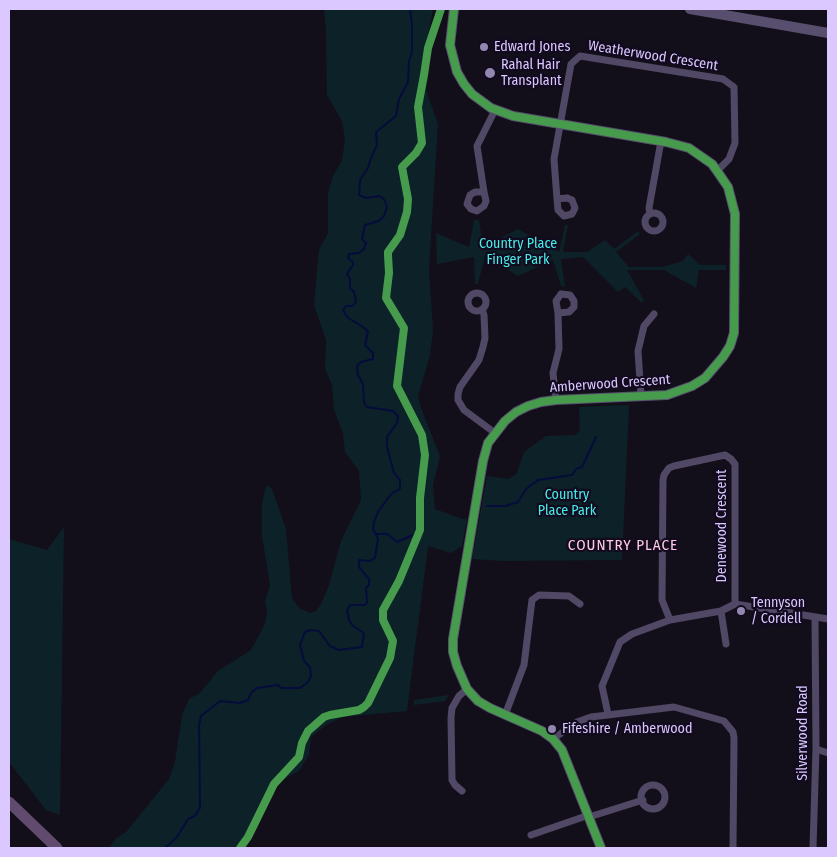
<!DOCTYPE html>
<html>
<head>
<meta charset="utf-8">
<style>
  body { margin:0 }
  #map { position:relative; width:837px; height:857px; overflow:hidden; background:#130f1a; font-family:"Fira Sans Condensed",sans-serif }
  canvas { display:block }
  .frame { position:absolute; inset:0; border:10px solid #dac8ff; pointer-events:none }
</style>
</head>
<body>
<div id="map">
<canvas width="837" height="857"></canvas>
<div class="frame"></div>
</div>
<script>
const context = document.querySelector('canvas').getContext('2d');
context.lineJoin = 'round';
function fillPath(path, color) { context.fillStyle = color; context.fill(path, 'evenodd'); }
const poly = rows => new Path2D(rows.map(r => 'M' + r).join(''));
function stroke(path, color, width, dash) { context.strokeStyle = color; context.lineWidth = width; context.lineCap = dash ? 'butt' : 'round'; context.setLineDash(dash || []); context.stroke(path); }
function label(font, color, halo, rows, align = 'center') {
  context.font = font + ' "Fira Sans Condensed",sans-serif'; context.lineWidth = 4.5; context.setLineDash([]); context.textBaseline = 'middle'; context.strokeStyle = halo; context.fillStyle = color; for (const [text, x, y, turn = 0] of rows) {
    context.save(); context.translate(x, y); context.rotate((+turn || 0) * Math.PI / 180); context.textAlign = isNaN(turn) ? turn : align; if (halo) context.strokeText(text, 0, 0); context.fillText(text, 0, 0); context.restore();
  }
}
fillPath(poly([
  [324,9,433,9,430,25,426,90,438,124,429,269,433,330,430,355,418,397,421,408,440,456,433,485,435,509,462,519,467,519,462,546,451,553,428,546,407,711,342,717,326,725,311,737,309,755,299,771,283,780,274,789,258,816,246,848,109,848,116,838,126,832,169,779,175,762,182,715,189,699,200,693,218,671,251,650,265,624,267,613,265,601,270,585,262,536,262,504,265,490,268,485,272,489,286,529,292,598,299,608,310,613,316,611,322,602,329,585,341,541,361,500,359,471,345,452,343,433,334,410,332,385,325,369,326,340,314,305,319,250,328,233,328,193,333,176,342,161,345,139,342,121,327,95,326,32],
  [474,220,479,220,483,247,518,229,559,252,565,225,568,225,563,252,587,252,605,240,614,249,638,231,640,234,616,252,629,267,662,267,683,261,688,254,700,265,726,265,726,270,699,270,696,288,664,270,627,270,644,300,642,303,625,287,618,292,583,257,561,259,565,287,561,286,553,260,518,276,485,256,478,284,475,284,474,257,437,264,436,233,469,247],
  [629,405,622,560,503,561,472,559,487,476,509,479,517,473,524,452,546,436,576,435,580,430,579,407],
  [64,527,60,815,46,810,9,762,9,539,47,550],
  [449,695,445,701,414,705,414,700]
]), '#0d2128');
stroke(poly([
  [487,506,505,506,518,502,526,489,538,480,572,475,576,469,582,467,596,437],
  [375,534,387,534,397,542,413,535],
  [165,848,177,837,188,819,195,816,200,808,199,725,201,716,220,701,240,703,248,700,251,693,257,688,278,685,281,688,300,688,308,682,311,676,310,667,304,661,300,645,305,632,311,630,319,631,330,646,339,650,362,647,364,633,353,626,349,620,347,610,350,605,365,605,367,602,366,588,369,585,369,579,359,567,359,560,370,561,375,558,378,539,373,529,374,522,378,512,386,501,391,494,400,489,400,480,394,473,387,447,387,437,397,423,398,416,393,411,367,407,364,403,363,384,358,375,357,366,361,362,373,359,373,353,365,345,368,332,363,327,347,317,343,310,346,306,353,306,356,302,354,292,350,288,350,279,347,274,353,265,353,262,348,258,349,254,359,253,364,249,366,243,362,239,365,225,379,221,384,216,387,207,384,199,379,196,366,198,359,195,360,180,368,168,371,158,377,145,376,132,396,116,399,99,408,82,409,61,412,52,412,26,410,9]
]), '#050c3b', 2);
stroke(poly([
  [484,192,477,146,495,110],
  [484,192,486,201,484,206,477,211,471,209,467,204,470,195,475,192,484,192],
  [567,198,572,200,575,208,572,214,564,216,558,210,557,199,567,198],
  [557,199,554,159,571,64,580,56,723,79,734,87,735,143,729,159,717,171],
  '645 222a9 9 0 1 1 18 0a9 9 0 1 1-18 0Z',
  [650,214,649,208,661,141],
  '468 302a9 9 0 1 1 18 0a9 9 0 1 1-18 0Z',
  [561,294,570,295,574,301,574,307,569,312,558,313,556,301,561,294],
  [482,309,484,315,485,338,483,347,479,360,460,387,458,394,458,400,464,410,495,433],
  [641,396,638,351,644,326,654,314],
  [556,400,553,373,559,349,558,313],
  [721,611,726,644],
  [670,620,662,600,663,480,664,475,669,468,674,466,725,455,731,459,735,464,735,604],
  [608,714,602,686,620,642,632,634,670,620,721,611,735,604,828,619],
  [505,715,524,665,532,600,539,595,569,596,580,604],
  [553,739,577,722,591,717,674,707,724,721,733,732,734,738,733,848],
  [816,749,828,753],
  '641 797a12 12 0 1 1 24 0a12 12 0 1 1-24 0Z',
  [462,791,455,785,452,780,451,718,452,708,459,696,467,689],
  [589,817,643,800],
  [531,835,589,815],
  [813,848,816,749,815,617]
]), '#504864', 7);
stroke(poly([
  [454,9,450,45,457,72,464,84,472,94,491,108,513,116,666,142,689,148,712,164,717,171,728,187,735,214,734,333,730,346,723,357,705,378,692,386,667,395,556,400,541,402,528,406,516,412,505,421,488,443,483,461,453,639,453,652,457,666,467,689,478,701,490,708,542,731,553,739,562,750,601,848],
  [690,9,828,33]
]), '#584f6f', 10);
stroke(poly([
  [9,802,57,848]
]), '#604b6e', 11);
stroke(poly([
  [454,9,450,45,457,72,464,84,472,94,491,108,513,116,666,142,689,148,712,164,717,171,728,187,735,214,734,333,730,346,723,357,705,378,692,386,667,395,556,400,541,402,528,406,516,412,505,421,488,443,483,461,453,639,453,652,457,666,467,689,478,701,490,708,542,731,553,739,562,750,601,848],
  [240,848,248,837,274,784,299,757,302,743,308,731,324,717,330,715,359,710,364,707,368,703,390,658,393,641,383,620,383,610,399,581,420,530,420,498,425,455,422,435,397,386,404,328,386,298,389,273,388,255,388,252,400,235,407,212,408,199,402,167,416,153,422,143,418,107,424,75,428,48,441,9]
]), '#469c4c', 8);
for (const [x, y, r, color] of [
  [484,47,5,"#9487af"],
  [490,73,6,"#9487af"],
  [741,611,5,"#9487af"],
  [552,729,5,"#9487af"]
]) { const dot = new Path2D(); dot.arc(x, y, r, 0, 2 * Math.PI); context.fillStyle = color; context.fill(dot); stroke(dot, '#120a1f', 2); }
label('14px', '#dac8ff', '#120a1f', [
  ["Edward Jones",494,47],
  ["Rahal Hair",501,65],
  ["Transplant",501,81],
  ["Tennyson",751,603],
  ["/ Cordell",751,619],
  ["Fifeshire / Amberwood",562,729]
], 'left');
label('14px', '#dac8ff', '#120a1f', [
  ["Weatherwood Crescent",653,56,9],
  ["Amberwood Crescent",610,384,-4],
  ["Denewood Crescent",722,526,-90],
  ["Silverwood Road",803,733,-90]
]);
label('14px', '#47ece6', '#120a1f', [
  ["Country Place",518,244],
  ["Finger Park",518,260],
  ["Country",567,495],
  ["Place Park",567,511]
]);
context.letterSpacing = '1px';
label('15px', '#ffcae0', '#120a1f', [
  ["COUNTRY PLACE",623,546]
]);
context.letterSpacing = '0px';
</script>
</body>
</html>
